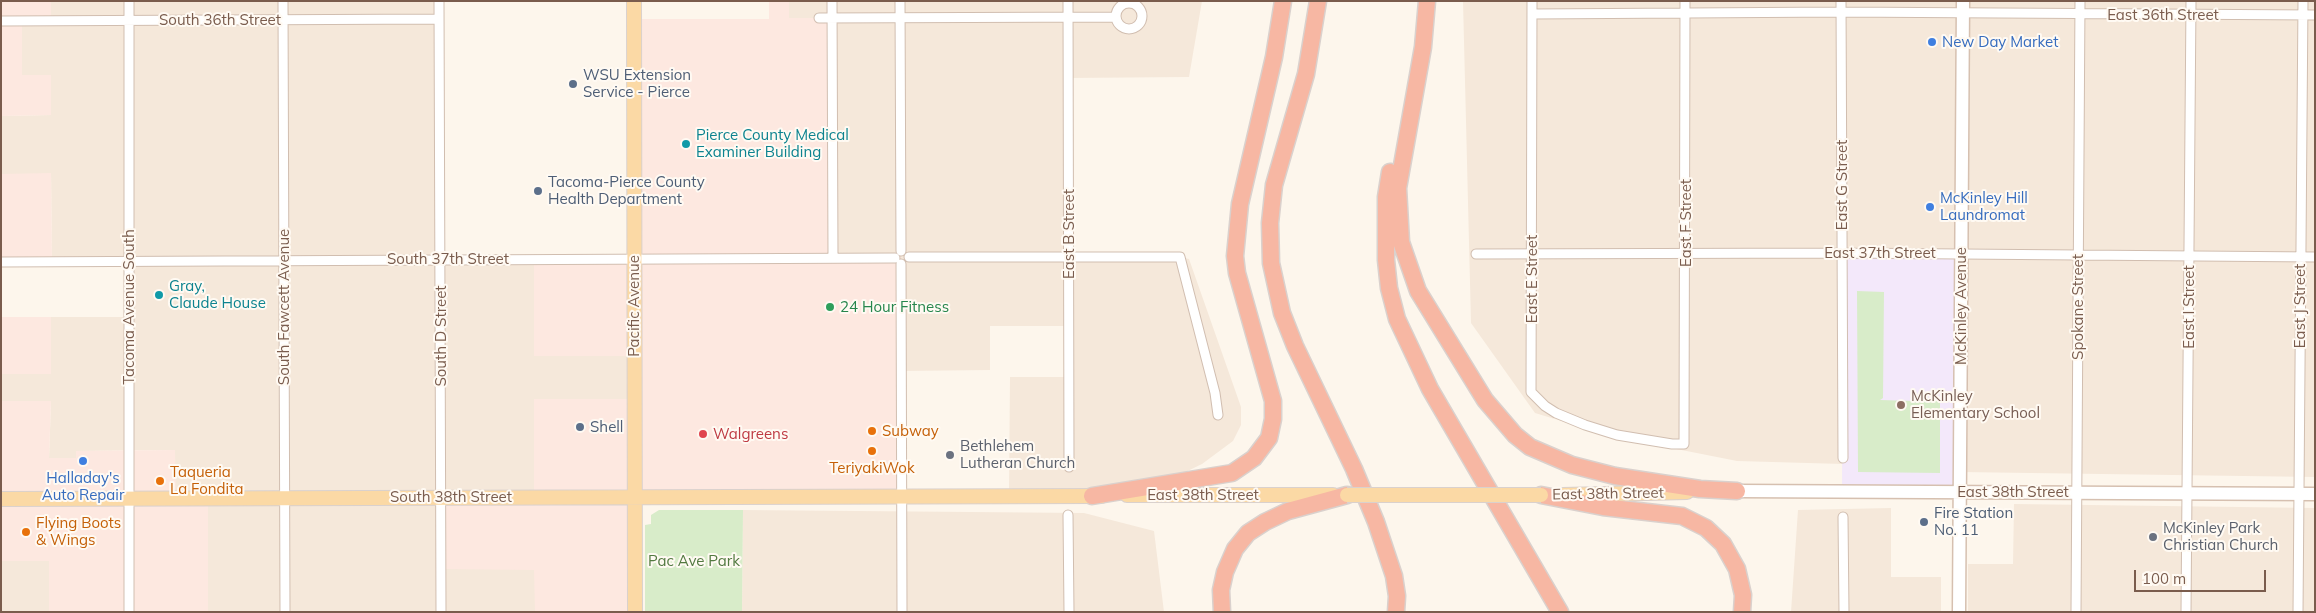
<!DOCTYPE html>
<html>
<head>
<meta charset="utf-8">
<style>
  body { margin:0 }
  #map { position:relative; width:2316px; height:613px; overflow:hidden; background:#fdf6ec; font-family:Mulish,sans-serif }
  canvas { display:block }
  .frame { position:absolute; inset:0; border:2px solid #7a5c4d; pointer-events:none }
  .scale { position:absolute; left:2134px; top:570px; width:132px; height:22px; box-sizing:border-box; border:2px solid #7a5c4d; border-top:0; padding-left:6px; font-size:15px; line-height:18px; white-space:nowrap; color:#7a5c4d; -webkit-text-stroke:4px #fffaf3; paint-order:stroke }
</style>
</head>
<body>
<div id="map">
<canvas width="2316" height="613"></canvas>
<div class="frame"></div>
<div class="scale">100 m</div>
</div>
<script>
const context = document.querySelector('canvas').getContext('2d');
context.lineJoin = 'round';
function fillPath(path, color) { context.fillStyle = color; context.fill(path, 'evenodd'); }
const poly = rows => new Path2D(rows.map(r => 'M' + r).join(''));
function stroke(path, color, width, dash) { context.strokeStyle = color; context.lineWidth = width; context.lineCap = dash ? 'butt' : 'round'; context.setLineDash(dash || []); context.stroke(path); }
function label(font, color, halo, rows, align = 'center') {
  context.font = font + ' Mulish,sans-serif'; context.lineWidth = 4; context.setLineDash([]); context.textBaseline = 'middle'; context.strokeStyle = halo; context.fillStyle = color; for (const [text, x, y, turn = 0] of rows) {
    context.save(); context.translate(x, y); context.rotate((+turn || 0) * Math.PI / 180); context.textAlign = isNaN(turn) ? turn : align; if (halo) context.strokeText(text, 0, 0); context.fillText(text, 0, 0); context.restore();
  }
}
fillPath(poly([
  [51,1,439,1,441,259,534,259,534,356,635,356,635,399,535,569,535,612,208,612,208,499,175,499,175,450,76,451,76,458,49,458,51,401,1,401,1,374,51,374,51,317,129,317,129,262,52,262,51,174,1,174,1,116,51,115,22,75,22,21,51,21],
  [789,1,1202,1,1189,77,1068,78,1069,257,1180,257,1189,259,1241,407,1241,425,1233,441,1202,464,1163,483,1009,496,1010,377,1069,377,1069,326,990,326,990,370,900,371,833,258,789,18],
  [1463,1,2315,1,2315,477,1960,472,1843,253,1843,464,1737,461,1611,436,1535,413,1471,323],
  [2014,504,2315,508,2315,612,1968,612,1968,564,2013,564],
  [1891,508,1891,577,1941,577,1941,612,1791,612,1798,510],
  [743,510,1084,513,1154,531,1164,612,742,612],
  [1,561,49,561,49,612,1,612]
]), '#f5e8da');
fillPath(poly([
  [1,1,51,1,51,21,22,21,22,75,51,75,51,115,1,116],
  [769,1,789,1,789,18,833,18,833,258,901,257,901,497,635,496,635,612,535,612,534,570,441,569,441,497,534,497,534,399,634,399,634,356,534,356,534,259,634,259,634,19,769,19],
  [51,173,52,262,1,262,1,174],
  [1,317,51,317,51,374,1,374],
  [1,401,51,401,49,458,76,458,76,451,175,450,176,499,208,498,208,612,49,612,49,561,1,561]
]), '#fde8e0');
fillPath(poly([
  [1843,253,1961,254,1959,492,1842,492]
]), '#f3e8fa');
fillPath(poly([
  [1857,291,1884,292,1883,398,1880,400,1913,401,1914,398,1940,398,1940,473,1858,472],
  [659,510,743,510,742,612,645,612,645,525,651,524,651,515]
]), '#d8ecc9');
const street = poly([
  [283,1,285,612],
  [439,1,441,612],
  [832,1,833,258],
  [900,1,901,251],
  [1068,1,1069,467],
  [1532,1,1531,392,1545,406,1556,413,1585,425,1617,435,1672,444,1684,444,1685,1],
  [1841,1,1843,458],
  '1116 16a13 13 0 1 1 26 0a13 13 0 1 1-26 0Z',
  [1532,14,1841,12,2315,15],
  [819,18,1116,17],
  [1,21,439,19],
  [1476,254,1843,253,2315,257],
  [909,257,1180,257,1215,393,1218,415],
  [1,262,895,258],
  [901,264,902,612],
  [1068,515,1069,612],
  [1843,517,1844,612],
  [129,612,129,1],
  [2076,612,2080,1],
  [2186,612,2191,1],
  [2298,612,2303,1]
]);
const secondary = poly([
  [1737,491,2315,494],
  [1959,612,1963,1]
]);
const primary = poly([
  [634,1,635,612],
  [1127,495,1333,495],
  [1563,495,1687,492],
  [1,499,1101,496]
]);
const highway = poly([
  [1318,1,1306,74,1274,185,1270,223,1271,263,1282,313,1295,346,1354,469,1376,522,1394,576,1397,596,1396,612],
  [1427,1,1423,47,1398,188,1401,242,1418,291,1485,400,1515,435,1530,447,1572,465,1615,476,1700,489,1737,491],
  [1390,172,1386,197,1386,260,1389,288,1397,319,1430,389,1560,612],
  [1541,495,1603,507,1682,516,1706,528,1723,544,1737,569,1743,595,1742,612],
  [1092,496,1232,473,1254,458,1269,438,1273,419,1273,401,1237,273,1235,256,1240,204,1274,57,1283,1],
  [1222,612,1221,590,1225,572,1235,549,1248,533,1265,522,1288,511,1347,495]
]);
stroke(street, '#d1beb0', 11);
stroke(secondary, '#d6c0b0', 15);
stroke(primary, '#dad1cd', 16);
stroke(highway, '#dad1cd', 19);
stroke(street, '#fff', 9);
stroke(secondary, '#fff', 12);
stroke(primary, '#fbd9a5', 14);
stroke(highway, '#f7b7a3', 16);
const primaryBridge = poly([
  [1347,495,1541,495]
]);
stroke(primaryBridge, '#dad1cd', 16, []);
stroke(primaryBridge, '#fbd9a5', 14);
for (const [x, y, r, color] of [
  [1932,42,5,"#3f7fe0"],
  [573,84,5,"#5c6f8a"],
  [686,144,5,"#0f9aa8"],
  [538,191,5,"#5c6f8a"],
  [1930,207,5,"#3f7fe0"],
  [159,295,5,"#0f9aa8"],
  [830,307,5,"#2e9e5b"],
  [1901,405,5,"#8d6e63"],
  [580,427,5,"#5c6f8a"],
  [872,431,5,"#e8710a"],
  [703,434,5,"#e0444e"],
  [872,451,5,"#e8710a"],
  [950,455,5,"#6b7280"],
  [83,461,5,"#3f7fe0"],
  [160,481,5,"#e8710a"],
  [1924,522,5,"#5c6f8a"],
  [26,532,5,"#e8710a"],
  [2153,537,5,"#6b7280"]
]) { const dot = new Path2D(); dot.arc(x, y, r, 0, 2 * Math.PI); context.fillStyle = color; context.fill(dot); stroke(dot, '#fffaf3', 2); }
label('15px', '#7a5c4d', '#fffaf3', [
  ["East 36th Street",2163,15],
  ["South 36th Street",220,20],
  ["East G Street",1842,185,-90],
  ["East F Street",1686,223,-90],
  ["East B Street",1069,234,-90],
  ["East 37th Street",1880,253],
  ["South 37th Street",448,259],
  ["East E Street",1532,279,-90],
  ["Pacific Avenue",634,306,-90],
  ["McKinley Avenue",1961,306,-90],
  ["East J Street",2300,306,-90],
  ["Tacoma Avenue South",129,307,-90],
  ["South Fawcett Avenue",284,307,-90],
  ["Spokane Street",2078,307,-90],
  ["East I Street",2189,307,-90],
  ["South D Street",441,336,-90],
  ["East 38th Street",2013,492],
  ["East 38th Street",1608,494,-1],
  ["East 38th Street",1203,495],
  ["South 38th Street",451,497]
]);
label('15px', '#366cbe', '#fffaf3', [
  ["New Day Market",1942,42],
  ["McKinley Hill",1940,198],
  ["Laundromat",1940,215],
  ["Halladay's",83,478,"center"],
  ["Auto Repair",83,495,"center"]
], 'left');
label('15px', '#4e5e75', '#fffaf3', [
  ["WSU Extension",583,75],
  ["Service - Pierce",583,92],
  ["Tacoma-Pierce County",548,182],
  ["Health Department",548,199],
  ["Shell",590,427],
  ["Fire Station",1934,513],
  ["No. 11",1934,530]
], 'left');
label('15px', '#0d838f', '#fffaf3', [
  ["Pierce County Medical",696,135],
  ["Examiner Building",696,152],
  ["Gray,",169,286],
  ["Claude House",169,303]
], 'left');
label('15px', '#27864d', '#fffaf3', [
  ["24 Hour Fitness",840,307]
], 'left');
label('15px', '#785e54', '#fffaf3', [
  ["McKinley",1911,396],
  ["Elementary School",1911,413]
], 'left');
label('15px', '#c56008', '#fffaf3', [
  ["Subway",882,431],
  ["TeriyakiWok",872,468,"center"],
  ["Taqueria",170,472],
  ["La Fondita",170,489],
  ["Flying Boots",36,523],
  ["& Wings",36,540]
], 'left');
label('15px', '#be3a42', '#fffaf3', [
  ["Walgreens",713,434]
], 'left');
label('15px', '#5b616d', '#fffaf3', [
  ["Bethlehem",960,446],
  ["Lutheran Church",960,463],
  ["McKinley Park",2163,528],
  ["Christian Church",2163,545]
], 'left');
label('15px', '#537a41', '#fffaf3', [
  ["Pac Ave Park",694,561]
]);
</script>
</body>
</html>
